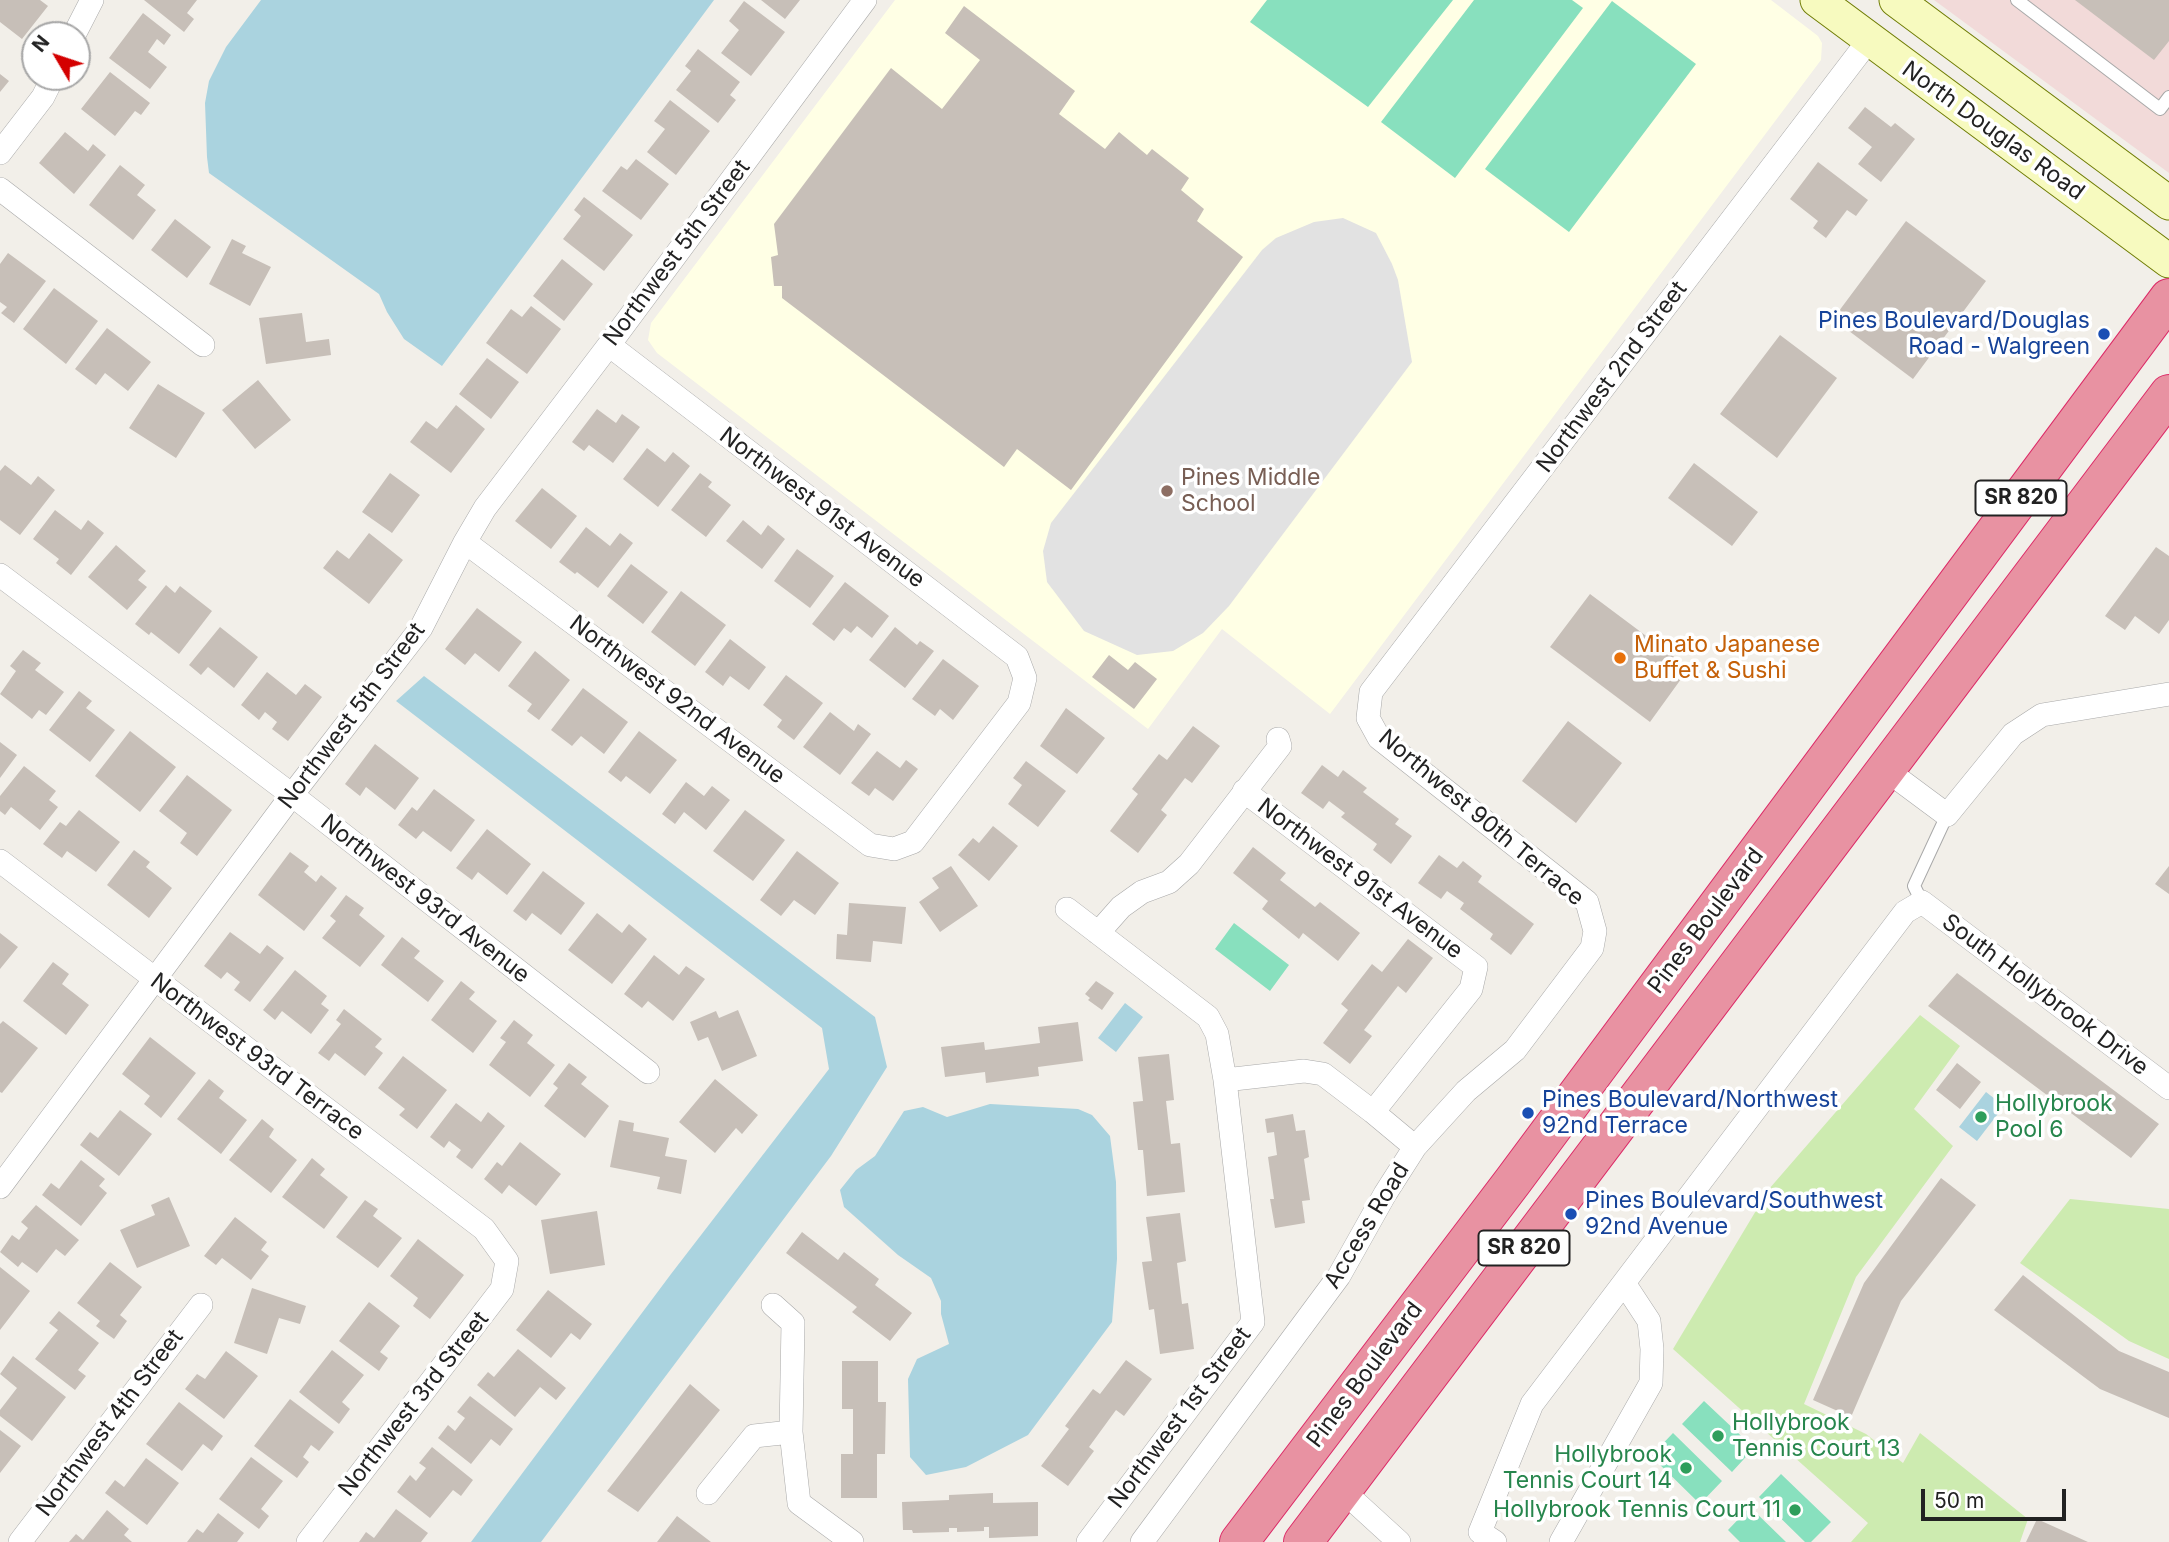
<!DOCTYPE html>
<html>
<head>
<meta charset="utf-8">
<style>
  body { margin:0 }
  #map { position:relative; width:2169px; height:1542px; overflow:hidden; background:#f2efe9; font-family:Inter,sans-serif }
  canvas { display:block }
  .north { position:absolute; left:21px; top:21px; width:70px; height:70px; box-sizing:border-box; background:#fff; border:2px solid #a7a7a7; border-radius:50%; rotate:309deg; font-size:19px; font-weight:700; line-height:28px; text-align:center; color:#222 }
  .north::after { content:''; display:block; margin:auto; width:24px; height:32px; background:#d40000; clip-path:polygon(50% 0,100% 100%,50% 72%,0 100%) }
  .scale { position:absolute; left:1921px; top:1489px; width:145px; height:32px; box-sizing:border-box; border:4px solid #222; border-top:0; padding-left:9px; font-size:21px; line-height:24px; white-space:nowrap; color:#222; -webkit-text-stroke:5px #fff; paint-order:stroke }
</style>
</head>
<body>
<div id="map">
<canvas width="2169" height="1542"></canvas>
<div class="north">N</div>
<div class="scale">50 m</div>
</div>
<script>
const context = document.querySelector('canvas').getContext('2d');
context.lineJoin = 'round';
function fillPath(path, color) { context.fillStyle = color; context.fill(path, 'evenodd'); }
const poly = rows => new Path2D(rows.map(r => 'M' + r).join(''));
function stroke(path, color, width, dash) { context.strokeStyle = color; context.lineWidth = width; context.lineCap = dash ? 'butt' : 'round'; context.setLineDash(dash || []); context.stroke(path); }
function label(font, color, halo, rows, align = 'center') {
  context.font = font + ' Inter,sans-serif'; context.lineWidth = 7; context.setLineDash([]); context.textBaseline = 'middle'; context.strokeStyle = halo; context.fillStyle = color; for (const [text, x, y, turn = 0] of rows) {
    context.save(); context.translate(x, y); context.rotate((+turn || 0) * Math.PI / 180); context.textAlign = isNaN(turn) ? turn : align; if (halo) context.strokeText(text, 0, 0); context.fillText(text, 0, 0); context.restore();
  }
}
fillPath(poly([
  [1934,0,2169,0,2169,173]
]), '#f2dad9');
fillPath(poly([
  [895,0,1771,0,1818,36,1822,43,1821,60,1330,714,1222,629,1148,729,657,353,648,340,651,323]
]), '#ffffe5');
fillPath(poly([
  [1920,1015,1960,1046,1914,1109,1953,1146,1856,1277,1804,1404,1866,1434,1903,1463,1920,1433,2028,1519,2020,1542,1851,1542,1868,1523,1673,1349,1769,1189],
  [2070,1199,2169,1209,2169,1359,2129,1341,2020,1263]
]), '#cdebb0');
fillPath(poly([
  [1267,0,1453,0,1368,107,1250,22],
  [1474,0,1572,0,1583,8,1455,178,1381,122],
  [1612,1,1696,64,1569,232,1485,169],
  [1234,923,1289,965,1270,991,1215,949],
  [1704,1401,1754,1448,1732,1472,1682,1424],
  [1673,1433,1722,1481,1700,1504,1651,1456],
  [1781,1474,1831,1522,1811,1542,1805,1542,1759,1497],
  [1750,1507,1786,1542,1740,1542,1728,1530]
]), '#88e0be');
fillPath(poly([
  [1343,218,1376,233,1392,264,1398,280,1412,362,1229,606,1203,633,1173,651,1137,655,1084,631,1047,582,1043,551,1051,523,1262,250,1276,238,1314,222]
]), '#e2e2e2');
fillPath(poly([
  [261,0,714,0,442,366,404,339,387,312,379,294,209,173,207,157,205,103,209,81,226,47],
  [424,676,875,1017,887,1067,831,1156,541,1542,471,1542,671,1274,829,1069,822,1028,396,701],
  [1125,1003,1143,1017,1116,1052,1098,1038],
  [1986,1092,2004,1106,1977,1141,1959,1127],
  [990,1104,1078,1109,1092,1115,1110,1136,1116,1182,1117,1259,1112,1322,1028,1435,966,1467,926,1475,910,1457,908,1379,917,1359,949,1344,941,1314,941,1301,931,1278,898,1255,844,1207,840,1190,856,1170,875,1156,904,1111,923,1107,947,1117]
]), '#aad3df');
fillPath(poly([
  [0,0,40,0,48,6,22,39,0,22],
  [144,0,197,0,187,13,194,19,184,32],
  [761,0,800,0,785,19],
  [2075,0,2169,0,2169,41,2154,60],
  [744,1,785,32,751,76,721,53,739,30,729,21],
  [964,6,1075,91,1059,114,1105,149,1119,132,1147,155,1152,149,1189,178,1181,190,1204,209,1197,221,1243,257,1071,490,1017,449,1004,467,782,298,782,286,774,286,771,257,778,255,774,224,891,68,942,109,980,60,945,33],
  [143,13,171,35,164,45,157,39,148,52,167,67,150,89,109,58],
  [698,49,740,82,730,95,736,100,718,123,676,90,691,71,685,66],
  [110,72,150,103,141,115,135,111,115,136,81,109],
  [0,74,9,81,0,92],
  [670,100,710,131,676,175,647,152,665,129,654,121],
  [1865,107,1891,127,1895,123,1915,139,1881,182,1858,164,1872,147,1848,128],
  [65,132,88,151,93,144,106,155,74,194,39,163],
  [636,159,669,184,641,220,602,191,621,166,627,170],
  [1818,162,1868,200,1856,216,1847,210,1826,238,1813,228,1818,221,1790,199],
  [120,165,145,185,137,195,156,210,133,240,89,205],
  [584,197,633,235,604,271,563,239,581,216,574,210],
  [175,219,211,247,187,278,151,250],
  [1906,221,1986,281,1913,379,1833,319],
  [232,239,246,246,242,253,271,267,250,306,209,284],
  [8,253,46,281,14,323,1,313,7,307,0,302,0,264],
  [562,259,593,284,564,321,533,296],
  [54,288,98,321,66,364,23,329],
  [531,306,561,329,527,374,486,343,511,309,522,317],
  [302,313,306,342,329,339,331,355,266,364,259,318],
  [107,328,151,362,128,391,105,373,96,385,75,369],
  [1780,335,1837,378,1777,458,1720,414],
  [487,358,519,382,491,419,459,394],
  [258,380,291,420,255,449,222,410],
  [158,384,205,413,176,458,129,428],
  [456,405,485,429,451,473,410,442,426,421,437,429],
  [597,409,616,423,622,414,640,427,613,463,589,445,584,451,572,442],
  [647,448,665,462,673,452,690,466,658,507,623,479],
  [1694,463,1758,512,1732,546,1668,498],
  [5,465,31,485,38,476,55,490,20,535,0,520,0,471],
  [390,473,420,495,392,533,362,512],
  [700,473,712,482,708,487,731,505,706,537,671,510],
  [542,488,577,516,551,549,515,521],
  [55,510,81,530,88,520,104,533,71,575,56,563,59,559,33,539],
  [743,520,761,535,768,525,785,539,762,569,726,541],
  [586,527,610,546,620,533,633,543,598,588,577,572,575,574,559,562],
  [369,533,403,560,369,604,323,568,337,550,349,559],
  [116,545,146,571,138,580,147,587,127,610,88,577],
  [2156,547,2169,556,2169,620,2159,634,2135,616,2125,630,2105,616],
  [797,549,834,576,810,608,774,581],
  [631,564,668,592,643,624,607,596],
  [845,582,889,616,872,638,857,626,851,633,844,628,834,641,812,624],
  [166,585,175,593,180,586,212,611,179,654,151,632,149,635,135,624],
  [681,591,726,625,695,666,651,632],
  [1590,594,1689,668,1650,722,1550,647],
  [477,608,522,642,499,672,475,653,465,665,445,649],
  [220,627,258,657,234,688,208,667,201,675,189,665],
  [895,627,917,645,920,641,934,651,905,688,869,660],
  [730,639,766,667,749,690,730,676,723,686,705,672],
  [23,650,41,663,35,670,64,692,46,715,39,710,32,719,0,694,16,671,10,666],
  [535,651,570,680,539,720,527,711,532,704,508,686],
  [1109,655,1128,670,1135,662,1157,679,1134,709,1092,677],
  [943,659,979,686,953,720,940,709,935,716,912,699],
  [267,672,296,695,305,684,322,697,288,741,272,729,277,722,265,712,259,720,241,705],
  [786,675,823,703,794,740,777,727,782,720,763,705],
  [583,688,628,722,604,754,581,736,572,746,551,730],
  [79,691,92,701,86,708,115,730,90,762,49,730],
  [1066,708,1105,738,1077,774,1040,746],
  [830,712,854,731,858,724,871,734,840,775,803,747],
  [1568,721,1622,763,1576,823,1522,781],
  [1193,726,1220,746,1192,783,1185,778,1161,810,1167,815,1138,853,1110,831,1138,794,1132,789,1159,754,1167,760],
  [130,731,176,767,140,812,95,776],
  [639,731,677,760,650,794,626,776,621,782,608,772],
  [0,742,17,755,0,778],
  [375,744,419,778,395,810,366,787,360,796,345,784],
  [877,751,900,768,906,760,918,769,893,801,875,788,869,796,851,783],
  [1026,761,1066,791,1038,827,1008,804,1022,785,1013,778],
  [1322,765,1338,777,1343,770,1367,788,1363,792,1399,819,1395,824,1412,836,1391,864,1373,850,1377,844,1341,817,1345,813,1329,801,1323,809,1301,793],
  [24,766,56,791,49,800,58,807,40,830,11,807,5,815,0,811,0,796],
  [187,775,232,810,197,856,180,843,187,833,159,811],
  [686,782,704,796,712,786,730,800,706,830,684,812,675,824,662,814],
  [434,789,475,820,451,852,423,831,416,839,398,825,412,807,417,811],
  [79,810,120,842,96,872,67,851,62,858,43,844,60,822,66,826],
  [745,810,785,840,753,881,713,851],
  [993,826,1018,846,989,881,958,855,973,838,979,843],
  [487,829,531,864,507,895,478,872,472,880,456,868],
  [1253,847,1286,873,1280,880,1315,907,1320,902,1360,933,1338,961,1303,933,1299,939,1262,909,1268,901,1233,873],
  [134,850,150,862,146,867,172,888,149,918,107,885],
  [797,851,839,883,815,915,794,900,781,916,760,900],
  [290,852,309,866,304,872,316,882,321,875,337,888,304,931,258,895],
  [1439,855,1457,868,1463,861,1482,876,1478,882,1534,924,1511,955,1490,939,1493,934,1460,909,1464,903,1447,891,1441,899,1418,883],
  [951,866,978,906,940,932,919,902,939,888,932,878],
  [2169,866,2169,894,2155,884],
  [543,871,585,903,561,935,532,913,526,921,513,911],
  [346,895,364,908,359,915,385,936,360,967,322,938,336,921,330,916],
  [849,903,906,907,902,944,873,941,871,962,836,959,837,934,847,935],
  [597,913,622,933,629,924,647,939,612,984,568,950],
  [230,932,260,954,267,945,284,958,250,1002,234,990,240,982,227,972,221,979,204,966],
  [0,933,18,947,0,969],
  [402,937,420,951,414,958,444,981,428,1002,381,965],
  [1408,939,1433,958,1406,993,1398,986,1364,1030,1372,1036,1350,1064,1323,1043,1348,1010,1341,1004,1372,964,1382,972],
  [654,955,679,975,686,966,705,979,673,1021,648,1001,642,1008,624,994],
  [53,962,69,974,62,984,89,1005,66,1035,23,1001],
  [295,970,327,996,321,1004,329,1010,311,1034,282,1011,275,1020,263,1010],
  [1957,973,2159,1124,2131,1158,1928,1006],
  [461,981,475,992,469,999,497,1021,473,1053,431,1020],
  [1096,981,1114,993,1102,1010,1088,1000,1090,998,1085,994],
  [344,1009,382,1039,375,1047,383,1053,365,1076,335,1053,329,1061,318,1053,341,1024,336,1020],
  [738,1010,757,1056,722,1071,708,1037,698,1041,690,1022,716,1011,719,1018],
  [514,1020,533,1035,527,1043,555,1065,530,1097,489,1065,506,1042,500,1038],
  [3,1021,38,1048,2,1093,0,1092,0,1024],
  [1078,1022,1083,1061,1038,1067,1039,1076,986,1083,985,1072,945,1077,941,1047,984,1042,985,1050,1040,1043,1038,1027],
  [150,1037,196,1073,161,1118,144,1104,150,1096,122,1074],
  [1169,1054,1174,1100,1166,1101,1171,1144,1180,1143,1185,1192,1147,1196,1143,1150,1138,1150,1133,1102,1143,1101,1138,1057],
  [403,1056,447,1090,417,1129,399,1115,405,1109,378,1088],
  [569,1063,587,1077,581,1084,609,1106,585,1138,544,1106,558,1088,553,1084],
  [1957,1063,1981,1082,1960,1109,1936,1090],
  [209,1079,224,1091,219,1098,247,1120,221,1154,177,1119],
  [715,1079,758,1115,742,1134,736,1128,715,1153,679,1122],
  [456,1103,481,1122,488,1112,505,1126,472,1169,456,1157,461,1150,449,1141,444,1148,430,1137],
  [120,1110,152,1134,119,1176,80,1145,90,1132,98,1138],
  [1293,1114,1296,1131,1305,1130,1309,1157,1304,1159,1310,1200,1302,1201,1305,1223,1275,1228,1270,1199,1274,1199,1268,1157,1277,1155,1274,1132,1267,1133,1265,1119],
  [262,1119,274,1129,269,1137,297,1160,271,1193,229,1160],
  [619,1120,634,1123,633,1131,669,1138,665,1156,687,1160,681,1194,657,1189,660,1177,610,1167],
  [520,1142,561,1174,536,1206,509,1185,502,1194,484,1179,497,1162,502,1166],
  [312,1158,325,1169,320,1175,348,1197,324,1229,282,1197],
  [81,1160,105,1179,99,1186,107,1193,81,1226,42,1195,51,1183,59,1189],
  [1941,1178,1976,1205,1901,1301,1851,1417,1813,1400,1864,1283],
  [169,1197,190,1246,137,1268,120,1230,155,1215,151,1205],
  [365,1200,378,1209,373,1216,402,1238,378,1268,336,1237],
  [36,1205,79,1240,65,1256,56,1249,37,1273,22,1262,18,1267,0,1252,12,1235,19,1240,28,1228,21,1222],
  [597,1211,605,1265,550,1274,541,1220],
  [1180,1213,1186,1261,1177,1263,1182,1304,1188,1303,1194,1349,1160,1354,1154,1309,1149,1310,1142,1262,1152,1261,1146,1217],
  [235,1217,267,1242,261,1250,269,1256,251,1280,222,1258,216,1265,204,1256],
  [802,1232,838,1260,844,1252,879,1279,875,1285,912,1313,890,1341,852,1312,857,1307,786,1253],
  [418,1239,464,1275,430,1319,413,1306,418,1298,390,1276],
  [110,1262,142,1287,120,1315,127,1321,114,1339,96,1326,100,1321,77,1303],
  [0,1267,30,1291,0,1330],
  [2023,1275,2119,1351,2169,1372,2169,1418,2100,1389,1994,1310],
  [252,1288,306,1306,300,1324,279,1318,267,1354,234,1343],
  [548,1290,592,1324,580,1340,571,1333,551,1358,516,1330],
  [369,1302,400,1326,380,1352,388,1358,379,1371,339,1341],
  [59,1311,99,1343,78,1370,86,1376,75,1390,35,1359,58,1330,49,1323],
  [518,1349,566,1388,556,1400,540,1387,515,1417,477,1385,488,1372,494,1377],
  [332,1350,364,1375,342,1402,350,1409,339,1424,299,1392],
  [226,1351,258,1376,224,1419,185,1389,197,1374,205,1379],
  [13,1356,66,1397,32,1441,0,1416,0,1410,17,1388,0,1374],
  [1126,1360,1152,1379,1124,1416,1116,1410,1089,1447,1094,1451,1068,1486,1041,1466,1069,1429,1065,1426,1093,1389,1100,1394],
  [842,1361,878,1361,878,1402,886,1402,885,1454,877,1454,877,1498,841,1498,841,1454,853,1454,853,1409,842,1409],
  [690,1384,720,1410,638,1512,607,1491],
  [470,1396,513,1429,500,1446,491,1439,471,1464,438,1438,448,1425,455,1431,465,1418,457,1412],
  [290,1399,334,1432,319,1451,311,1445,303,1457,309,1462,297,1478,254,1446],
  [179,1402,223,1436,212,1451,203,1444,182,1471,146,1444],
  [0,1430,21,1446,0,1473],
  [432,1447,473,1480,461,1496,453,1490,430,1518,397,1492,410,1475,416,1481,426,1468,419,1463],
  [251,1457,283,1481,261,1509,269,1516,259,1529,219,1499],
  [146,1458,179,1483,147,1525,105,1493,115,1480,124,1487],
  [993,1493,993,1503,1038,1502,1038,1536,989,1538,989,1527,984,1527,984,1531,957,1532,957,1528,949,1528,949,1532,913,1533,912,1530,903,1530,902,1502,949,1500,949,1495],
  [396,1509,428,1533,421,1542,359,1542,366,1532,374,1538],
  [107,1510,129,1529,124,1535,132,1542,69,1542,76,1534,83,1540],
  [218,1513,244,1533,237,1542,187,1542,197,1529,203,1533],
  [677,1516,711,1542,657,1542],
  [2037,1519,2088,1542,2026,1542]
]), '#c7bfb8');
const lane = poly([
  [2017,0,2160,109,2169,97],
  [1922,902,1914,886,1947,815]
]);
const street = poly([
  [74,35,92,0],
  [0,153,43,97,53,77],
  [0,189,203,345],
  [465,542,870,845,894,849,913,842,1019,703,1025,678,1017,657,609,345],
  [0,575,292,795,648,1072],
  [1885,769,1947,815,2013,734,2042,715,2169,694],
  [1244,791,1476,967,1471,989,1373,1112],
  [0,861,484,1229,507,1261,502,1289,308,1542],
  [1067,909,1208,1017,1217,1034,1225,1080,1304,1071,1323,1074,1373,1112,1415,1147],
  [1098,933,1121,907,1142,892,1169,882,1189,864,1280,746,1278,739],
  [0,1187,292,795,421,628,465,542,485,508,609,345,865,0],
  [773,1305,793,1323,791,1432,799,1503,852,1542],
  [1342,1490,1399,1542],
  [708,1493,754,1436,791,1432],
  [20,1542,201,1305],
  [1088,1542,1253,1322,1225,1080],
  [1142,1542,1339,1276,1385,1194,1415,1147,1466,1091,1515,1050,1592,948,1595,931,1587,902,1379,738,1368,718,1371,692,1869,40],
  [1495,1542,1480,1532,1532,1404,1905,912,1922,902,2169,1088],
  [1561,1542,1651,1383,1652,1349,1649,1321,1624,1283]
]);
const secondary = poly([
  [1817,0,2169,261],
  [1896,0,2169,203]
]);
const highway = poly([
  [1239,1542,1513,1181,2169,298],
  [1303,1542,2169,394]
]);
stroke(lane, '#a9a9a9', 14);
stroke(street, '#a9a9a9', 24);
stroke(secondary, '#707d05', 35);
stroke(highway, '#dc2a67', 40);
stroke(lane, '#fff', 12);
stroke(street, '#fff', 23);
stroke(secondary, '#f7fabf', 33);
stroke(highway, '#e892a2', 38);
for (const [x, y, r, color] of [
  [2104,334,7,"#1a4fb4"],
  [1167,491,7,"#8d6e63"],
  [1620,658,7,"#e8710a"],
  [1528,1113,7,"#1a4fb4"],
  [1981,1117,7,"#2e9e5b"],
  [1571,1214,7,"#1a4fb4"],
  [1718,1436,7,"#2e9e5b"],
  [1686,1468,7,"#2e9e5b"],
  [1795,1510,7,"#2e9e5b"]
]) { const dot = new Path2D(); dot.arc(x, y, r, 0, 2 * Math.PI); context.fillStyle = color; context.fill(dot); stroke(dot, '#fff', 2.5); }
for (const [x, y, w] of [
  [2021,498,91],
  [1524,1248,91]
]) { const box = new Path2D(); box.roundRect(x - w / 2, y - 17.5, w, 35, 5); context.fillStyle = '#fff'; context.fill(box); stroke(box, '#222', 2); }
label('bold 21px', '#222', null, [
  ["SR 820",2021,498],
  ["SR 820",1524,1248]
]);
label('23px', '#222', '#fff', [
  ["North Douglas Road",1993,131,36],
  ["Northwest 5th Street",677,253,-53],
  ["Northwest 2nd Street",1612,377,-53],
  ["Northwest 91st Avenue",822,508,37],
  ["Northwest 92nd Avenue",677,700,37],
  ["Northwest 5th Street",352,716,-53],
  ["Northwest 90th Terrace",1481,818,40],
  ["Northwest 91st Avenue",1360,879,37],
  ["Northwest 93rd Avenue",425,899,38],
  ["Pines Boulevard",1706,921,-53],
  ["South Hollybrook Drive",2045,995,37],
  ["Northwest 93rd Terrace",257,1057,37],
  ["Access Road",1367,1226,-59],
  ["Pines Boulevard",1365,1375,-53],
  ["Northwest 3rd Street",414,1404,-52],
  ["Northwest 1st Street",1180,1418,-53],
  ["Northwest 4th Street",110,1423,-53]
]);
label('23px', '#164399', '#fff', [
  ["Pines Boulevard/Douglas",2090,321,"right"],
  ["Road - Walgreen",2090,347,"right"],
  ["Pines Boulevard/Northwest",1542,1100],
  ["92nd Terrace",1542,1126],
  ["Pines Boulevard/Southwest",1585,1201],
  ["92nd Avenue",1585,1227]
], 'left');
label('23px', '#785e54', '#fff', [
  ["Pines Middle",1181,478],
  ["School",1181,504]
], 'left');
label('23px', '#c56008', '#fff', [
  ["Minato Japanese",1634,645],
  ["Buffet & Sushi",1634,671]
], 'left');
label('23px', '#27864d', '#fff', [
  ["Hollybrook",1995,1104],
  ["Pool 6",1995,1130],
  ["Hollybrook",1732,1423],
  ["Tennis Court 13",1732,1449],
  ["Hollybrook",1672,1455,"right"],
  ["Tennis Court 14",1672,1481,"right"],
  ["Hollybrook Tennis Court 11",1781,1510,"right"]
], 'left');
</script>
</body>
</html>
